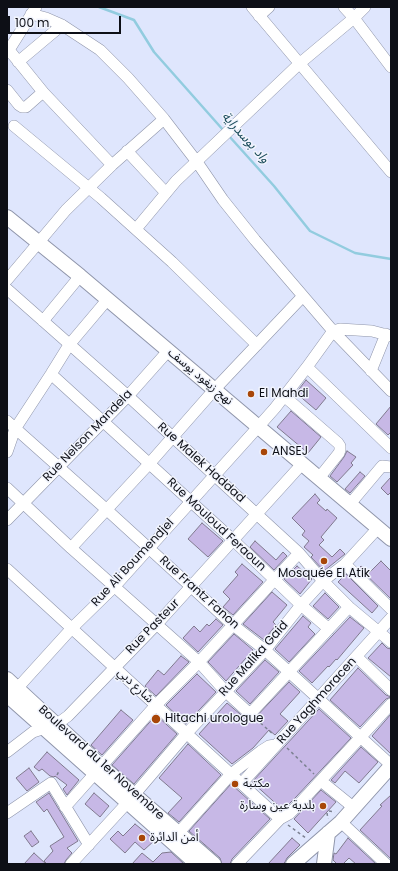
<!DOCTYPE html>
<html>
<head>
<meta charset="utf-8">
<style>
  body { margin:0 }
  #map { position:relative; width:398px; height:871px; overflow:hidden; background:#dfe6fd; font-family:Poppins,sans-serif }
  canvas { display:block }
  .frame { position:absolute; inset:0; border:8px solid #0d0f16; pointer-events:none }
  .scale { position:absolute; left:8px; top:16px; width:113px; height:18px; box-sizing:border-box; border:2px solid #0d0f16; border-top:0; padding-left:5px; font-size:12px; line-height:14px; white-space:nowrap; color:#0d0f16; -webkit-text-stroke:3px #f1f4fd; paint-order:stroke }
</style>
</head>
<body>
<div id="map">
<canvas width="398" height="871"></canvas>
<div class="frame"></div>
<div class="scale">100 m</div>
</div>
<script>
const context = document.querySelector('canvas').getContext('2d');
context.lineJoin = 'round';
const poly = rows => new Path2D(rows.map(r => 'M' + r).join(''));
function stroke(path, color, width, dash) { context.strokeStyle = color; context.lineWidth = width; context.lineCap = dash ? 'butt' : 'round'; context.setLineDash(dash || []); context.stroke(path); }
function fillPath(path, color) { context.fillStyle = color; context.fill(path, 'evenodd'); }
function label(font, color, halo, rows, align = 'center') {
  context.font = font + ' Poppins,"Noto Sans Arabic",sans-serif'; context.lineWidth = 3; context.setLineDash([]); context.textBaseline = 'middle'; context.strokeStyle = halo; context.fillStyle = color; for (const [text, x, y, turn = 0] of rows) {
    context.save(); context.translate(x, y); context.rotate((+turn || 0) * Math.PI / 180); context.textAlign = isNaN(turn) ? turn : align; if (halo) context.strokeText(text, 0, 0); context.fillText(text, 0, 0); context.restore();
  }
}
stroke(poly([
  [99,7,134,20,154,52,224,131],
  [229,136,274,186,310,231,355,253,391,259]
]), '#92ccdf', 2.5);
const building = poly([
  [306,380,326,398,316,410,296,393,306,380],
  [391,406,391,432,388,435,376,424,391,406],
  [291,411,321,437,308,453,277,427,291,411],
  [347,451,356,457,351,463,353,465,337,482,330,476,344,457,347,451],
  [360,472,365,476,350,493,345,489,360,472],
  [391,477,391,492,388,495,381,488,391,477],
  [315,494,320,500,317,503,326,511,327,509,337,518,321,537,324,540,319,545,332,557,340,549,345,554,324,571,311,557,313,555,304,547,309,541,302,535,305,531,292,518,315,494],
  [202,523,223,541,208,557,188,539,202,523],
  [255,541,276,560,283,552,287,556,274,570,250,547,255,541],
  [381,561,391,571,391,599,359,568,361,566,369,573,381,561],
  [242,564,263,582,233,615,223,607,230,599,223,592,238,575,235,572,242,564],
  [297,566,312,579,300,594,284,579,297,566],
  [346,574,378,606,372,613,338,582,346,574],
  [272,592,287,605,273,622,276,625,264,640,243,624,272,592],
  [325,593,339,607,328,619,313,606,325,593],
  [303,616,311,623,308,627,315,634,289,662,275,649,303,616],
  [350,617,364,628,337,660,336,659,329,667,328,666,312,683,299,671,350,617],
  [216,619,223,625,198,652,183,638,194,626,200,632,207,624,209,626,216,619],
  [234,634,253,650,226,681,208,662,234,634],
  [382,643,387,648,391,649,391,677,368,658,382,643],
  [181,656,189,662,156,696,145,686,158,670,164,675,181,656],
  [265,660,279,672,250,704,236,691,265,660],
  [358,668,386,695,391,697,386,699,360,727,330,700,358,668],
  [197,674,216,692,186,724,166,705,197,674],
  [289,682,300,692,280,714,288,721,275,735,269,730,253,748,232,764,199,734,227,703,246,719,252,721,289,682],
  [319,709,351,738,296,797,283,810,252,782,319,709],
  [121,710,133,720,102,755,91,745,121,710],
  [391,714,391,754,372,736,391,714],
  [156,715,177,734,134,784,112,765,156,715],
  [188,744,221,775,179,822,168,813,182,798,159,778,188,744],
  [361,747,378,762,359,783,345,771,335,783,331,780,361,747],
  [47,752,79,780,67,795,63,789,67,785,55,776,54,777,50,776,42,769,39,771,34,767,47,752],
  [29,768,39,782,27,791,16,778,29,768],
  [231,784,270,819,232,859,230,864,222,864,220,858,189,831,231,784],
  [321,790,336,802,308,833,294,819,321,790],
  [49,793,78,841,67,848,72,853,66,860,64,864,47,864,44,861,53,851,50,846,64,837,47,809,44,812,36,802,49,793],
  [94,793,109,806,100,817,85,804,94,793],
  [391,795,391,859,360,830,382,806,380,805,391,795],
  [135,824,155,840,144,850,135,842,125,853,110,839,118,831,123,836,135,824],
  [31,831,39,842,32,847,24,836,31,831],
  [292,838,300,845,287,858,285,862,283,864,268,864,292,838],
  [348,838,376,864,356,864,349,858,343,864,337,864,333,860,334,853,336,854,348,838],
  [171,852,184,864,132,864,142,853,153,862,162,853,171,852],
  [34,853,46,864,24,864,34,853]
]);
fillPath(building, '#c7b8e6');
stroke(building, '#80798e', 1);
const minor = poly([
  [252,7,391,172],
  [344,7,354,18,391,67],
  [31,14,46,18,62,25,100,50,128,78,164,119,197,162,223,200,255,240,333,331,391,391],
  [259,16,269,7],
  [9,50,43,92,112,165],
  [7,53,36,7],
  [18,62,62,25],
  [7,90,19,105,22,107,26,107,43,92],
  [14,126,101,198,172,262,257,345],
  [127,151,166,193],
  [136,229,176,181,299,64,354,18,365,7],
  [7,280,66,210,112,165,164,119],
  [7,289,128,396,299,553,323,581,349,607,391,642],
  [43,321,80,276],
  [307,367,333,331,340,329,372,331,391,336],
  [371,371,386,334],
  [51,374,233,540,301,605,329,629],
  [284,396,338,443,340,446,340,450,339,453,319,478],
  [7,421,107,510,233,625,265,650,391,765],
  [7,452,15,429,51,374,69,345,107,300],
  [7,488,71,548,199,662,225,691,250,714,349,607],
  [350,504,382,466,391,467],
  [7,520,128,396,168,351],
  [71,548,149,464,214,390,303,296],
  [345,564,391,609],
  [7,569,280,819],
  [357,657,391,690],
  [13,693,72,628,115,586,259,426,275,408,307,367,391,448],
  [7,752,33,732,57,724,68,716,157,624,302,464],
  [321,781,353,807],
  [242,783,391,618],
  [65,807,156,705,199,662,299,553],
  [7,813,51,783,89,845],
  [341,822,386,864],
  [173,839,231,774,261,751,269,746,275,745],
  [71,864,128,802,186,734,265,650,301,605,323,581,345,564,378,528],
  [237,864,280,819,289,814,301,802,391,704]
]);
const major = poly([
  [7,217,80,276,391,539],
  [7,679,101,766,214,864],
  [7,695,197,864],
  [293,864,341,822,391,766],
  [324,864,328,833]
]);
stroke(minor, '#8f95aa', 12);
stroke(major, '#8f95aa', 16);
stroke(poly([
  [256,719,274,735],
  [287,748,314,774],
  [57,775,59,771],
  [329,811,335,812],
  [327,813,328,819],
  [288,825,306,838]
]), '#7c8191', 1.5, [3, 3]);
stroke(minor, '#fff', 11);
stroke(major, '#fff', 14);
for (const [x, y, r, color] of [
  [251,394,4,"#a84608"],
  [264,452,4,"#a84608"],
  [324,561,4,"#a84608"],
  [156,719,5,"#a84608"],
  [235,784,4,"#a84608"],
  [323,806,4,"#a84608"],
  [142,838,4,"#a84608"]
]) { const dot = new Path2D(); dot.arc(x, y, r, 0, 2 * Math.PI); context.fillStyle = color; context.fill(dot); stroke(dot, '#f1f4fd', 1.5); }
label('12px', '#0d0f16', '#f1f4fd', [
  ["نهج زيغود يوسف",200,377,40],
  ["Rue Nelson Mandela",88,436,-46],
  ["Rue Malek Haddad",201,463,42],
  ["Rue Mouloud Feraoun",216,525,43],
  ["Rue Ali Boumendjel",133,563,-47],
  ["Rue Frantz Fanon",199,593,42],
  ["Rue Pasteur",153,627,-46],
  ["Rue Malika Gaid",254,659,-48],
  ["شارع دبي",135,686,43],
  ["Rue Yaghmoracen",317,701,-48],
  ["Boulevard du 1er Novembre",101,763,42]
]);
label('12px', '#0d0f16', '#f1f4fd', [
  ["El Mahdi",259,394],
  ["ANSEJ",272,452],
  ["Mosquée El Atik",324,574,"center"],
  ["Hitachi urologue",165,719],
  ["مكتبة",243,784],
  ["بلدية عين وسارة",315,806,"right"],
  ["أمن الدائرة",150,838]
], 'left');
label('italic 13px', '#1b4c5b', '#f1f4fd', [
  ["واد بوسدراية",245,138,48]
]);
</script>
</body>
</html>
